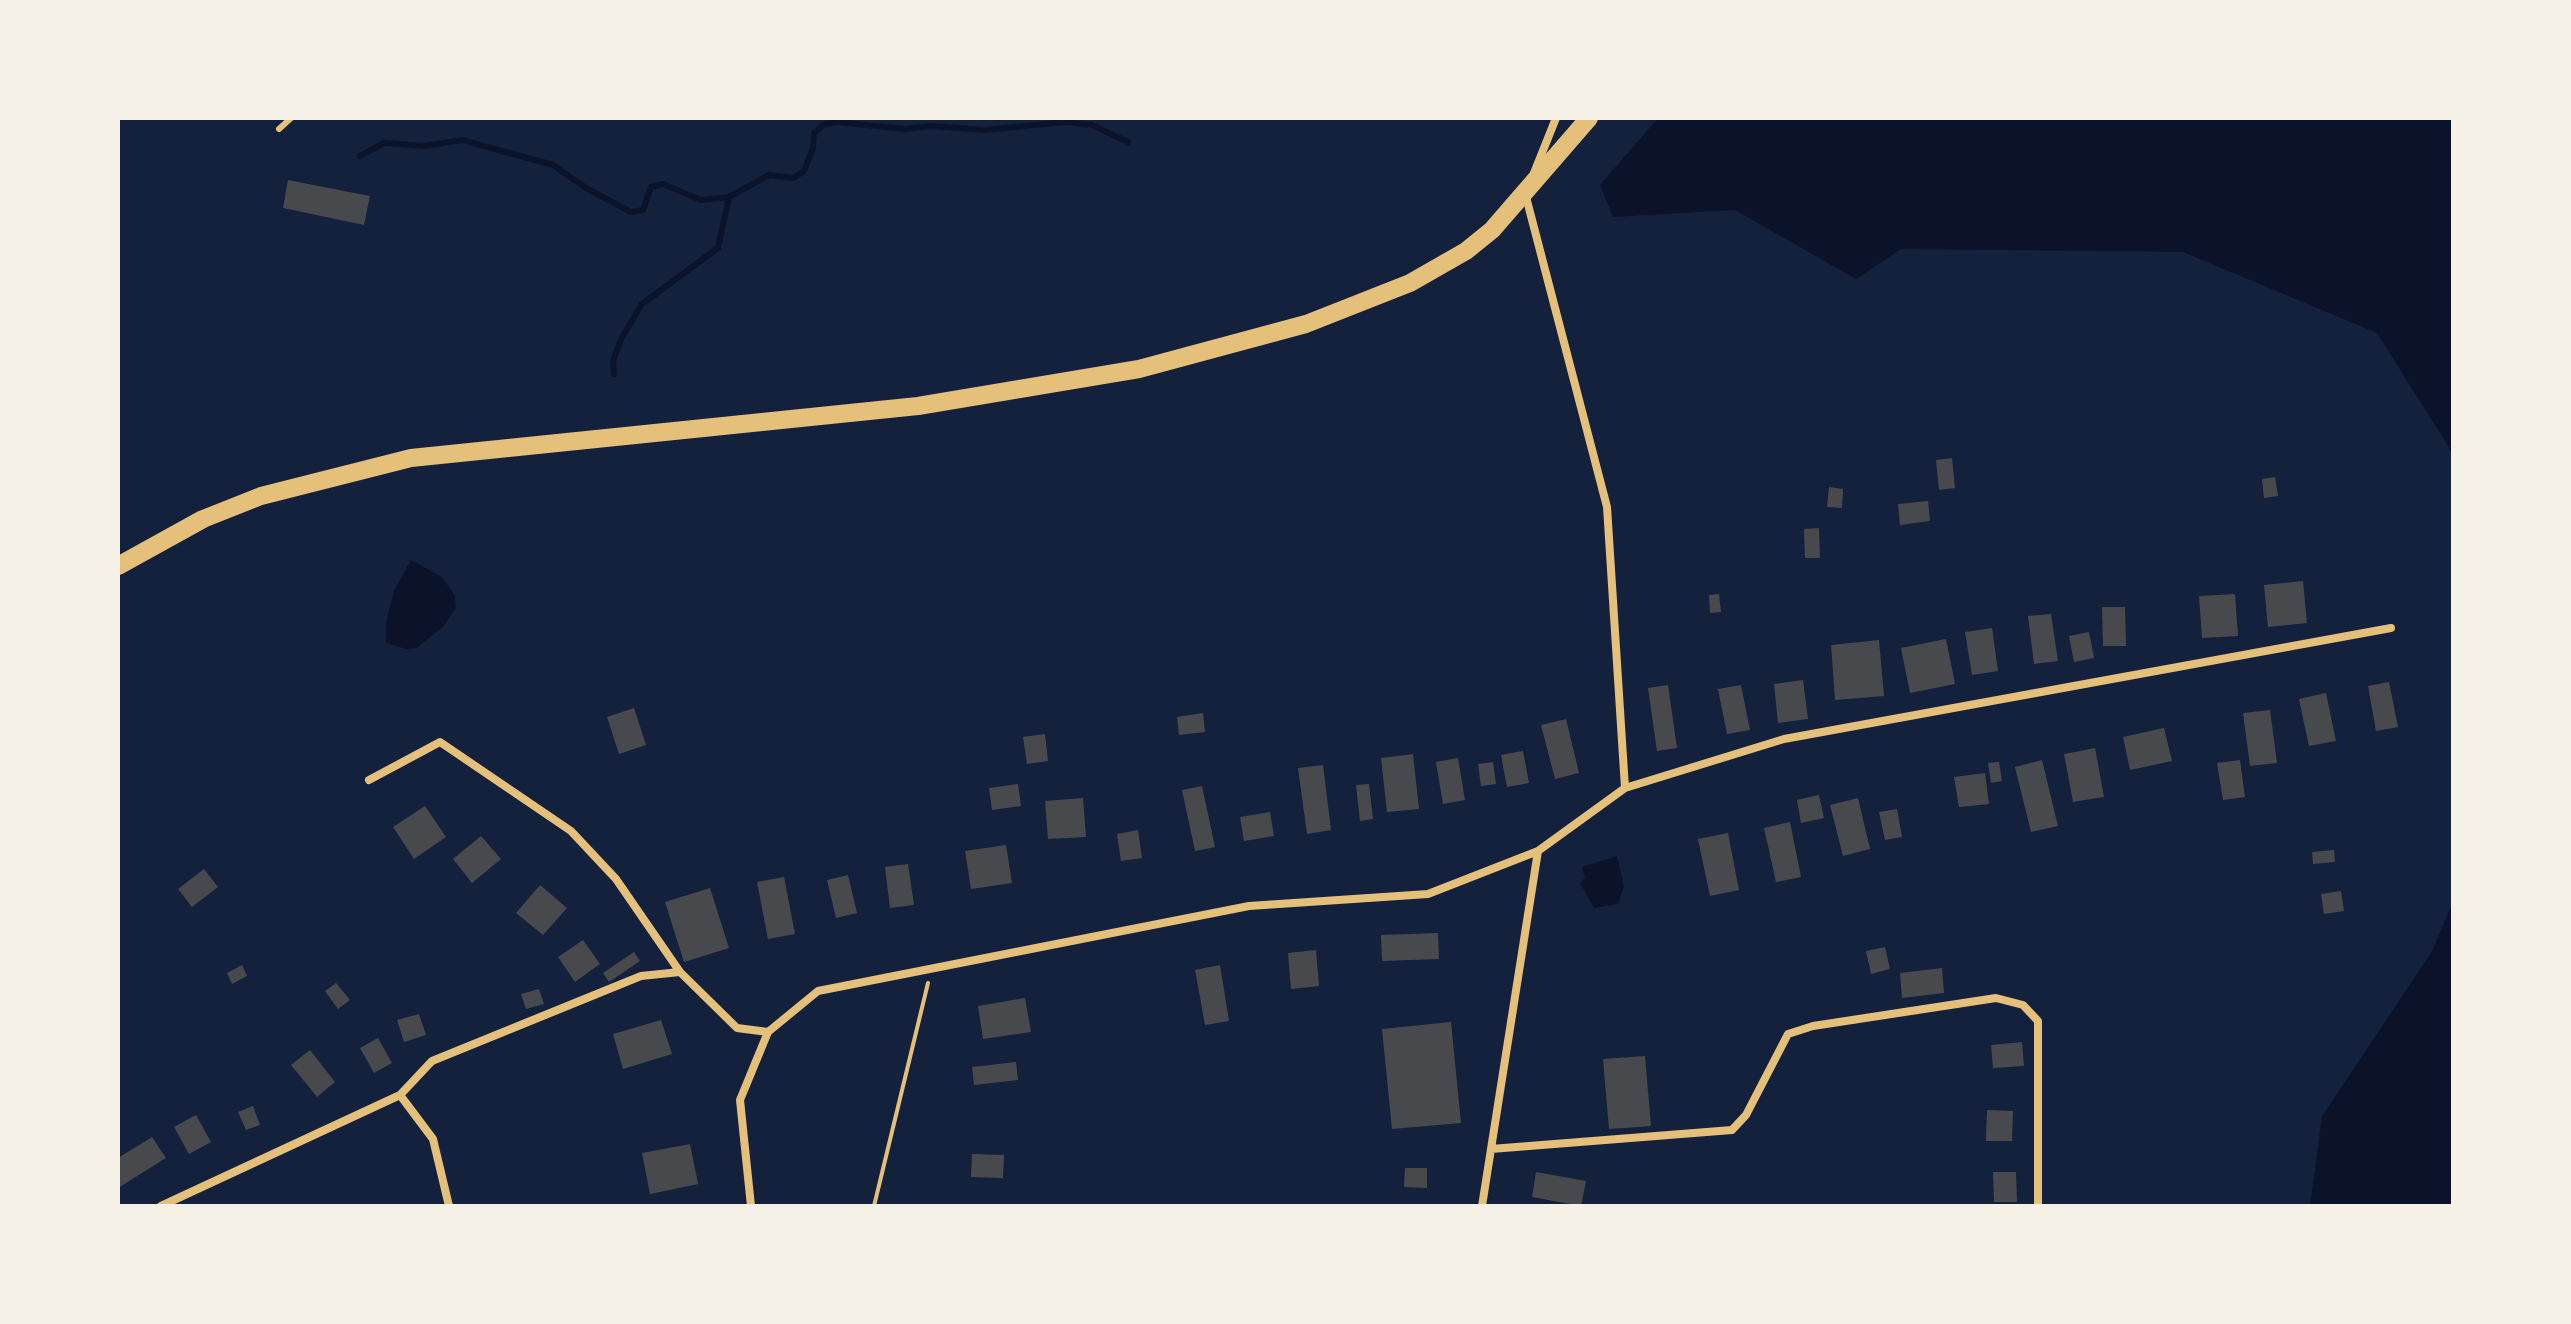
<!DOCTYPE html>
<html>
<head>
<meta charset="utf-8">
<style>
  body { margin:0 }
  #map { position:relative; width:2571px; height:1324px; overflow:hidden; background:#14213d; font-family:Ubuntu,sans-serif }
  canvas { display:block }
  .frame { position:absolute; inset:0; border:120px solid #f6f1e7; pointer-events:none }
</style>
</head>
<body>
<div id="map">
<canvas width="2571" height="1324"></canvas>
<div class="frame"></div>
</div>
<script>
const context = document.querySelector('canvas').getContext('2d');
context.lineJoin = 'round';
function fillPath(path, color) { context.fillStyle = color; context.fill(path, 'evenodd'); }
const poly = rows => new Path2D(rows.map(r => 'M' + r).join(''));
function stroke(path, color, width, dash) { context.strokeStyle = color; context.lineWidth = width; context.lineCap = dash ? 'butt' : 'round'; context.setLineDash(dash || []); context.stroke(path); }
fillPath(poly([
  [1658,118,2453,118,2453,454,2377,333,2183,252,1901,249,1856,279,1735,210,1613,217,1600,185],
  [411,560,442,577,455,596,456,607,444,626,417,648,406,649,386,643,386,622,394,591],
  [1617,856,1624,887,1618,904,1594,908,1580,883,1585,878,1582,867],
  [2453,902,2453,1206,2310,1206,2322,1116,2432,951]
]), '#0b132b');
stroke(poly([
  [360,156,384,143,424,146,462,140,553,165,586,188,631,212,643,210,651,187,663,184,701,200,729,197],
  [614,374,613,361,622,337,642,304,718,248,729,197,769,175,793,178,804,171,813,148,814,133,823,125,836,122,905,129,931,126,984,130,1066,122,1092,125,1128,142]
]), '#0b132b', 6);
fillPath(poly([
  [288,180,370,196,364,225,283,208],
  [1952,458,1955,488,1939,490,1936,460],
  [2275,477,2278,496,2264,498,2262,479],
  [1829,487,1843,489,1842,508,1827,507],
  [1928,501,1930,521,1900,525,1898,504],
  [1819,528,1820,558,1805,558,1804,529],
  [2303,581,2307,623,2268,627,2264,585],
  [1719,594,1721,612,1710,613,1709,595],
  [2235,594,2238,636,2202,638,2199,596],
  [2102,607,2125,607,2126,646,2103,646],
  [2051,614,2058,661,2034,664,2028,616],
  [1992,628,1998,671,1972,675,1965,632],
  [2089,632,2094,658,2074,662,2069,636],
  [1946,639,1955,684,1910,693,1901,648],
  [1879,640,1884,696,1835,700,1831,645],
  [1803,680,1808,719,1778,723,1774,684],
  [2389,682,2398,727,2376,731,2368,686],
  [1668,685,1677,748,1657,751,1648,688],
  [1741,685,1750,730,1727,734,1718,689],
  [2326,693,2336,741,2309,746,2299,699],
  [634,708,646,745,619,754,607,717],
  [2270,710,2277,763,2250,766,2243,713],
  [1203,713,1205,732,1179,735,1177,717],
  [1566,719,1579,773,1555,779,1541,725],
  [2164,728,2172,761,2130,770,2123,737],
  [1045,734,1048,761,1027,764,1023,737],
  [2095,748,2104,797,2073,802,2064,754],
  [1523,751,1529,783,1507,787,1501,755],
  [1413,754,1419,809,1387,812,1381,758],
  [1458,758,1465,800,1443,804,1436,762],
  [2042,760,2058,826,2031,832,2015,767],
  [2240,760,2245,797,2223,800,2217,763],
  [1493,762,1496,784,1481,786,1478,764],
  [1999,762,2002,781,1991,783,1988,763],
  [1323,765,1331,830,1307,834,1298,768],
  [1985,773,1989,804,1959,807,1954,777],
  [1018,784,1021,806,992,810,989,788],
  [1369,784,1373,819,1360,821,1356,785],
  [1202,786,1215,847,1195,851,1182,790],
  [1819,795,1824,818,1801,823,1797,800],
  [1083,798,1086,837,1048,839,1045,801],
  [1858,798,1870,849,1843,856,1830,805],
  [425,806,446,837,414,859,393,827],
  [1897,809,1902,837,1885,840,1879,812],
  [1270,812,1274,836,1244,841,1240,817],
  [1790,822,1801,877,1776,882,1764,828],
  [1138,830,1142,858,1121,861,1117,834],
  [1728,833,1739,890,1710,896,1698,839],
  [481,836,501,859,472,883,453,859],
  [1006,845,1012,883,971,889,965,851],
  [2334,850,2335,862,2313,864,2312,852],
  [908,864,914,905,890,908,885,867],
  [204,869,218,887,192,907,178,889],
  [848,875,857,913,836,918,827,880],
  [784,877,795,934,768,939,757,882],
  [540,885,567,908,543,935,516,913],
  [710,888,729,948,684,962,665,902],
  [2341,891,2344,911,2324,914,2321,894],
  [1438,933,1439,959,1382,961,1381,935],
  [583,940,600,964,575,982,558,957],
  [1885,947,1890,969,1871,974,1866,951],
  [1316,950,1319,986,1291,989,1288,953],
  [634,952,640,961,609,982,603,973],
  [242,965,247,976,232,984,227,973],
  [1220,965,1229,1021,1205,1025,1195,970],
  [1942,968,1944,993,1902,998,1900,973],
  [336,983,350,1000,338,1009,325,991],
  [539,989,544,1004,526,1009,521,994],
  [1025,998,1031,1032,983,1039,978,1006],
  [419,1014,426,1035,404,1042,397,1020],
  [661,1020,672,1054,623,1069,613,1034],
  [1451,1022,1461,1123,1392,1129,1382,1029],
  [378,1038,392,1063,374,1073,360,1048],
  [2022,1042,2024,1066,1993,1068,1991,1045],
  [310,1050,335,1082,317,1097,291,1065],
  [1645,1056,1651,1126,1609,1129,1603,1059],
  [1016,1062,1018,1080,974,1085,972,1067],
  [253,1106,260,1125,246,1130,238,1112],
  [1987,1110,2013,1111,2012,1141,1986,1141],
  [196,1115,211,1142,189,1154,174,1127],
  [152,1137,166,1158,118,1188,118,1158],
  [690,1144,698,1184,650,1194,642,1153],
  [972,1154,1004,1155,1003,1178,971,1177],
  [1405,1168,1427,1168,1427,1188,1404,1187],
  [1536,1172,1586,1181,1581,1206,1532,1197],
  [1993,1172,2016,1172,2017,1202,1994,1202]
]), '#48494c');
stroke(poly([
  [874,1206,928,983]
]), '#e5c07b', 4);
stroke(poly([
  [279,129,291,118]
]), '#e5c07b', 6);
stroke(poly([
  [1534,173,1556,118],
  [1525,193,1607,507,1625,788],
  [369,780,440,742,571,831,616,879,680,972,737,1028,768,1032],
  [400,1095,433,1139,449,1206],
  [1491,1149,1732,1130,1746,1115,1788,1034,1813,1026,1996,998,2023,1005,2038,1021,2038,1206],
  [161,1206,400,1095,432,1061,641,976,680,972],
  [751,1206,740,1100,768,1032,818,991,1249,906,1428,894,1538,851,1625,788,1784,739,2391,628],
  [1482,1206,1538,851]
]), '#e5c07b', 8);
stroke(poly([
  [118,566,203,519,261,496,411,458,918,406,1139,369,1306,324,1410,283,1466,251,1492,230,1589,118]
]), '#e5c07b', 18);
</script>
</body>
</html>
